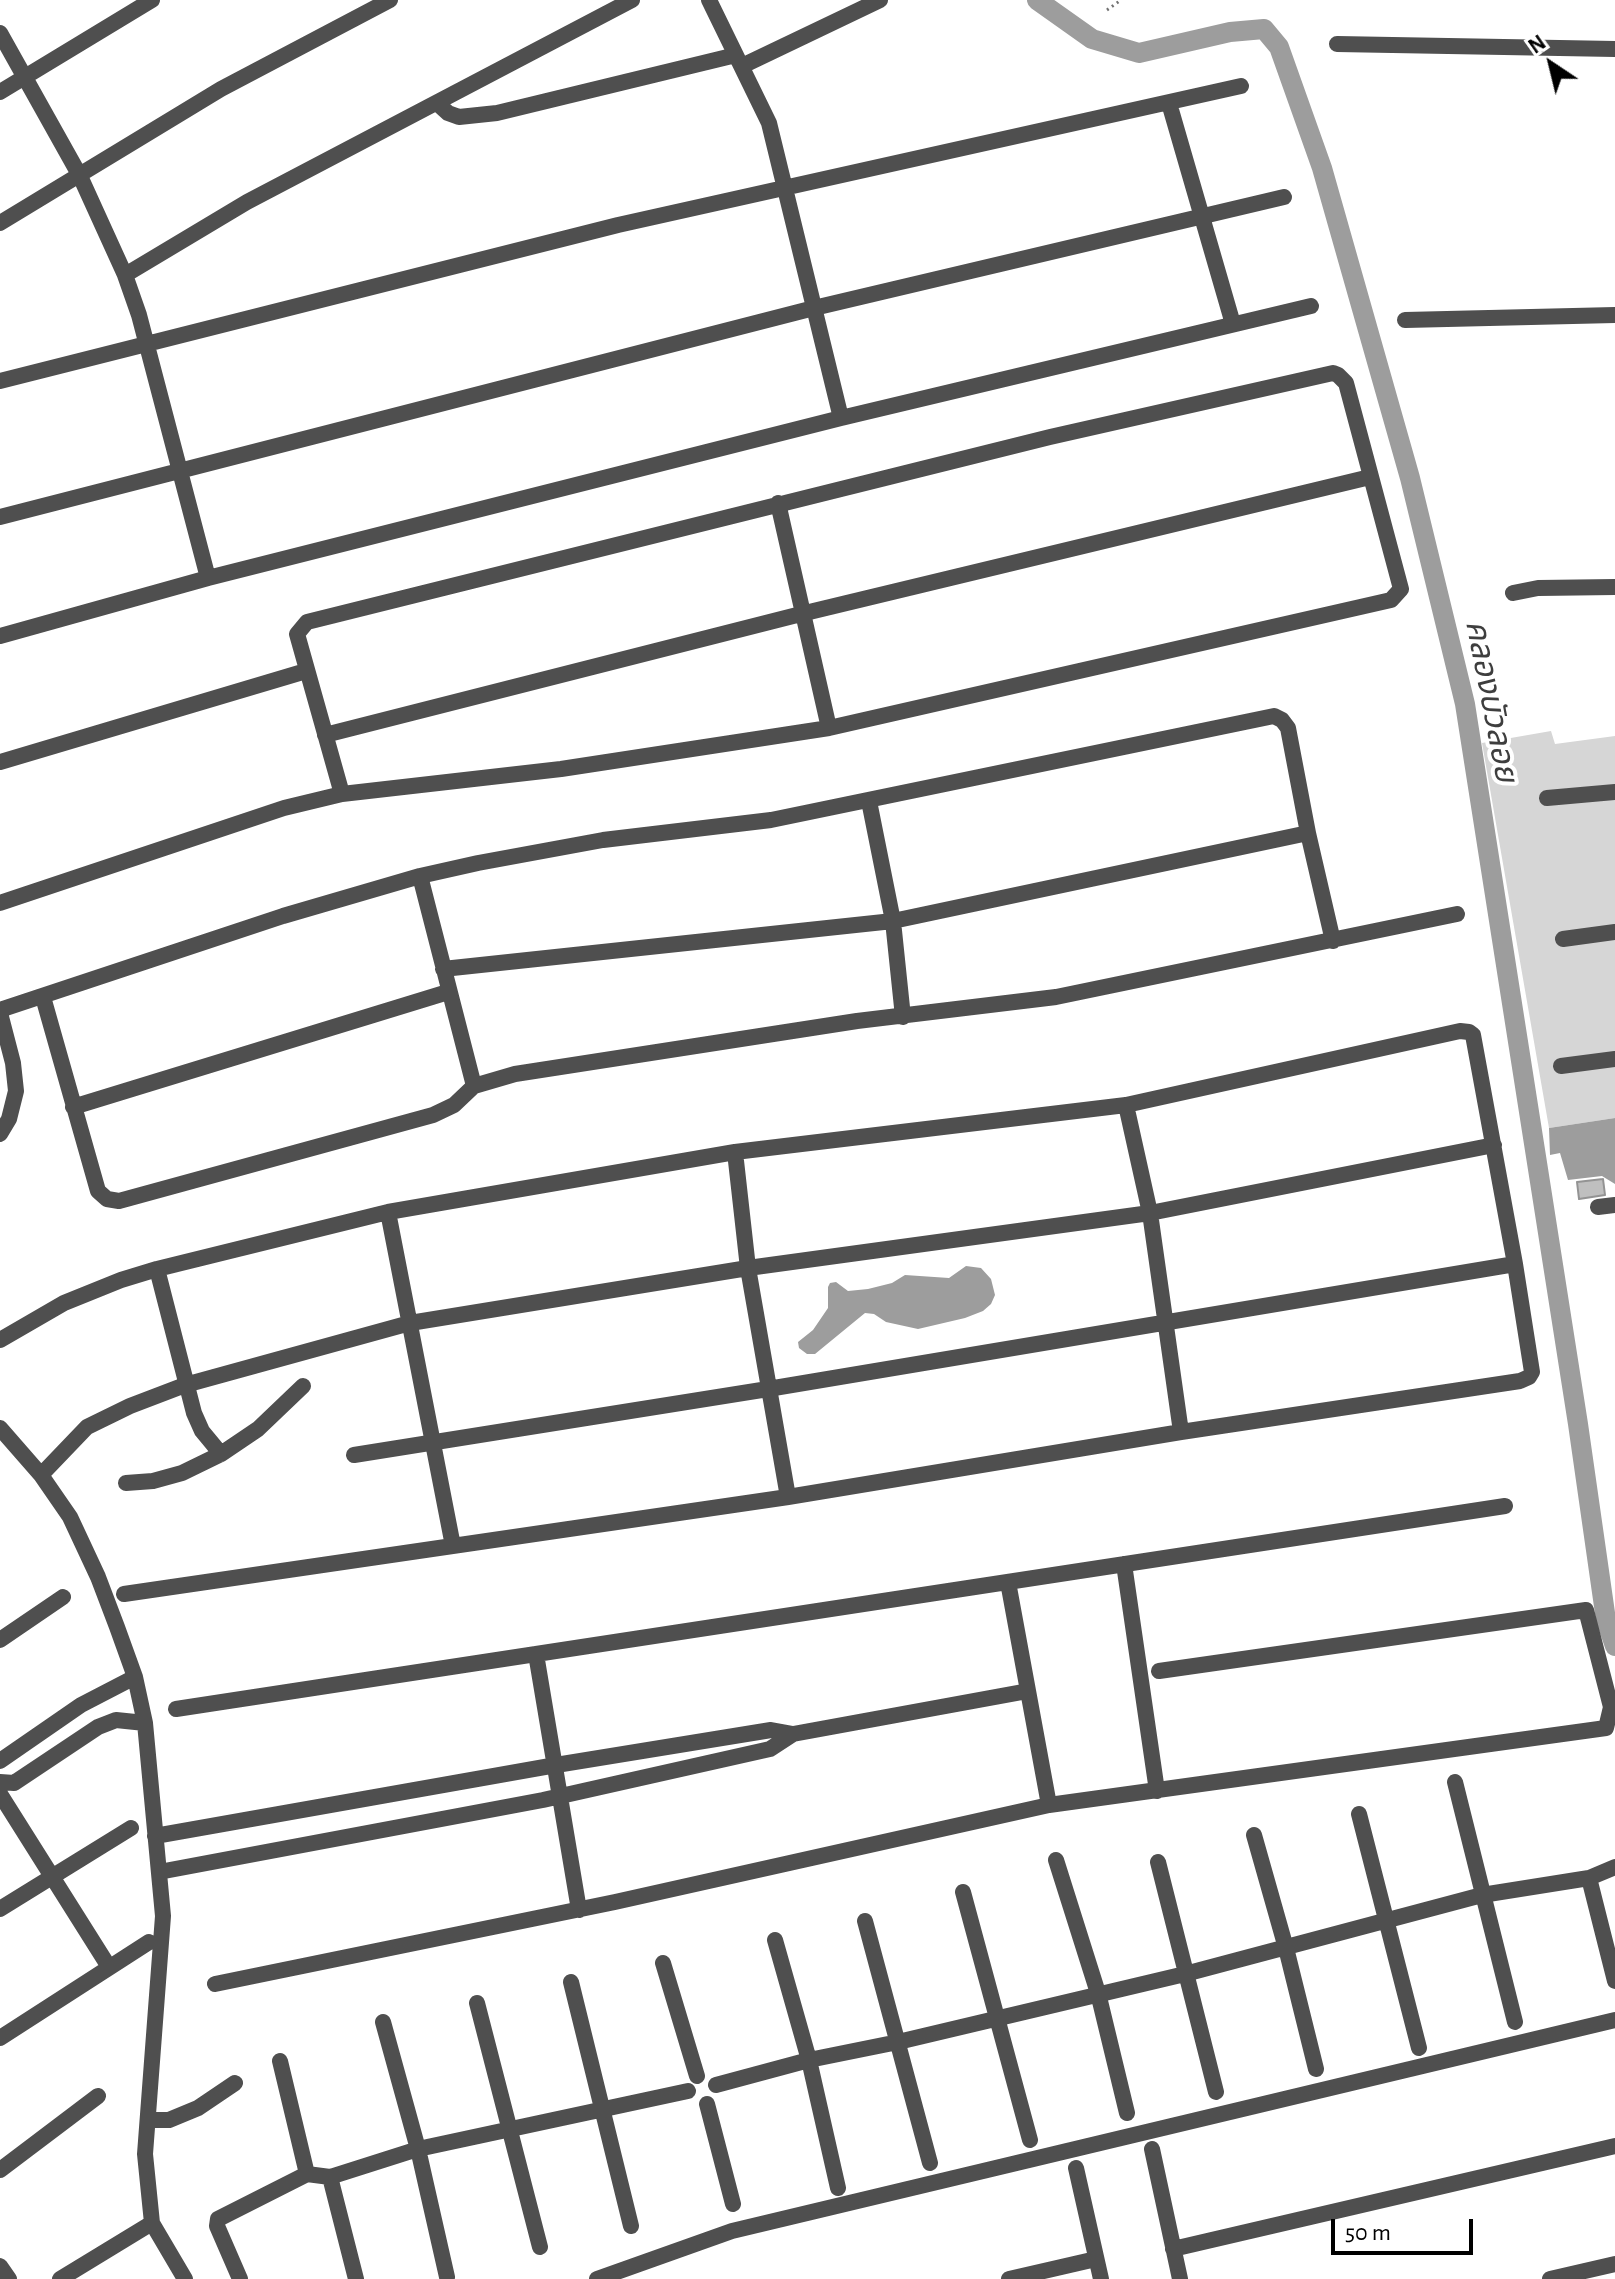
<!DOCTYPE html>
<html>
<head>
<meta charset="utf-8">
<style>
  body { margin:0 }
  #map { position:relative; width:1615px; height:2279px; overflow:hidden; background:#fff; font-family:"Alegreya Sans",sans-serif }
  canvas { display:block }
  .north { position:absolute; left:1511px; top:24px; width:80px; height:80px; -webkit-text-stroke:6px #fff; paint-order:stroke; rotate:325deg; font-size:22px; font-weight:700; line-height:32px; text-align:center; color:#000 }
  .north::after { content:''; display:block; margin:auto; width:28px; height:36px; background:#000; clip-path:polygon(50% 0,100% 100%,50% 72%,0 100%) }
  .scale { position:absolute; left:1331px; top:2219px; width:142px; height:36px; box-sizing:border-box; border:4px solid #000; border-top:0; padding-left:10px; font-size:24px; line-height:28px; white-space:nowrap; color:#000; -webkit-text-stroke:6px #fff; paint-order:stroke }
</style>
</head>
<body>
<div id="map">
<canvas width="1615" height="2279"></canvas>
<div class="north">N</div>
<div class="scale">50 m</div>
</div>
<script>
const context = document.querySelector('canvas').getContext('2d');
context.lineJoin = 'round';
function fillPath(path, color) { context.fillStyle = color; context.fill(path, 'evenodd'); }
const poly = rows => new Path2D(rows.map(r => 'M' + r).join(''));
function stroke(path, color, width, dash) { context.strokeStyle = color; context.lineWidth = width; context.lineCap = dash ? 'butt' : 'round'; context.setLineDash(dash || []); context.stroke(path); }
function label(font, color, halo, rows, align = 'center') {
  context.font = font + ' "Alegreya Sans","Noto Sans Thai",sans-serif'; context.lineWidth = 8; context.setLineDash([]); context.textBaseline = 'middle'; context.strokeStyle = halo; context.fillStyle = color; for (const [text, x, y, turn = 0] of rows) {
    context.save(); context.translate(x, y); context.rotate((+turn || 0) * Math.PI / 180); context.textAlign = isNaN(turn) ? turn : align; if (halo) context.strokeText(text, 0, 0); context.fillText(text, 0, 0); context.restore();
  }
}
fillPath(poly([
  [1551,731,1555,744,1615,736,1615,1118,1549,1128,1482,743]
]), '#d6d6d6');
fillPath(poly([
  [1615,1118,1615,1184,1602,1176,1568,1180,1560,1153,1550,1155,1549,1128],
  [966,1266,981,1268,991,1279,995,1295,991,1304,983,1311,965,1318,918,1329,886,1322,874,1314,865,1313,815,1354,807,1354,799,1348,798,1342,813,1330,828,1308,828,1287,830,1283,836,1282,848,1291,868,1289,892,1283,905,1275,949,1278]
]), '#9d9d9d');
stroke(poly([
  [1037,0,1092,39,1139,53,1230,32,1264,29,1279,47,1322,168,1410,478,1465,704,1578,1424,1606,1620,1615,1646]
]), '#9d9d9d', 20);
const building = poly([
  [1603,1179,1605,1195,1579,1199,1577,1182,1603,1179]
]);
fillPath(building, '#bfbfbf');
stroke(building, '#939393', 2);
stroke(poly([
  [1107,10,1121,0]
]), '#717171', 3, [2, 4]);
stroke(poly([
  [709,0,769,123,841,418],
  [0,33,80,176,125,275,139,315,208,578],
  [1337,44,1615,49],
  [742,66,880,0],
  [0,92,152,0],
  [437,103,448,113,459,117,497,113,736,55],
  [1169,103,1233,324],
  [0,223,221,89,390,0],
  [125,275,247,202,632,0],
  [1405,320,1615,315],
  [0,381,618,225,1241,86],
  [778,503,829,728],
  [0,517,814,308,1284,197],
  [1513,593,1538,588,1615,587],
  [0,636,208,578,841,418,1311,306],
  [325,735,801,614,1370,477],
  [0,762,306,671],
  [1547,798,1615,792],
  [869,801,893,921,903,1017],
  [420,876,474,1086],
  [0,903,284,808,342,794,561,769,829,728,1391,600,1401,589,1346,383,1338,375,1333,373,1050,437,307,622,297,634,342,794],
  [1563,939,1615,932],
  [443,969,893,921,1308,833],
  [43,997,98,1191,107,1199,119,1201,433,1115,454,1105,474,1086,515,1074,857,1021,1056,997,1457,914],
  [0,1010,283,916,420,876,478,863,603,840,771,820,1274,716,1282,720,1288,728,1308,833,1333,941],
  [0,1013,13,1063,16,1091,9,1119,0,1134],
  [1561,1066,1615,1059],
  [1126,1105,1150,1213,1181,1432],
  [73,1107,448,992],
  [735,1152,748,1268,788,1497],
  [1598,1207,1615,1205],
  [388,1212,453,1546],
  [157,1269,194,1413,202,1431,221,1454],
  [0,1340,64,1303,121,1280,157,1269,388,1212,735,1152,1126,1105,1460,1031,1469,1032,1473,1035,1515,1264,1532,1372,1529,1377,1520,1381,1181,1432,788,1497,124,1594],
  [0,1428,41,1475,70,1517,98,1577,117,1627,135,1677,145,1723,163,1916,145,2154,152,2223,185,2279],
  [354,1455,768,1389,1515,1264],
  [41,1475,87,1427,130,1406,185,1385,410,1323,748,1268,1150,1213,1494,1145],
  [126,1483,153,1481,182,1473,221,1454,258,1429,303,1386],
  [1124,1564,1157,1791],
  [1008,1582,1049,1805],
  [0,1640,63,1597],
  [536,1654,579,1910],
  [176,1709,1505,1506],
  [793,1734,1028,1691],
  [0,1761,81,1705,135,1677],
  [0,1782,14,1783,98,1727,116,1720,145,1723],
  [1455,1782,1515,2022],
  [0,1794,109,1967],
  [1359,1814,1419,2048],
  [1254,1835,1286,1948,1316,2069],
  [155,1836,556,1765,771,1730,793,1734,770,1749,543,1800,159,1872],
  [1056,1860,1098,1993,1127,2113],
  [1158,1862,1216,2092],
  [1589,1878,1615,1981],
  [963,1892,1030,2140],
  [0,1909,131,1828],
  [865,1921,930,2163],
  [775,1940,809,2060,838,2188],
  [663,1963,697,2076],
  [571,1982,631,2226],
  [215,1984,615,1902,1049,1805,1606,1728,1611,1707,1586,1610,1159,1671],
  [477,2003,540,2247],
  [383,2022,418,2149,447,2277],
  [0,2038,149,1942],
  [716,2085,809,2060,898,2042,1185,1974,1482,1895,1589,1878,1615,1867],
  [707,2104,733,2204],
  [148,2120,169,2120,198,2108,235,2083],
  [1152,2149,1180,2279],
  [1076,2168,1101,2279],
  [0,2170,98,2096],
  [307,2174,330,2177,418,2149,688,2091],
  [330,2177,356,2279],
  [1173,2249,1615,2146],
  [0,2266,9,2279],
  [60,2279,152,2223],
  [240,2279,217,2226,218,2219,307,2174,280,2061],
  [597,2279,732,2231,1615,2020],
  [1009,2279,1096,2259],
  [1550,2279,1615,2264]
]), '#4f4f4f', 16);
label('italic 32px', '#3e3e3e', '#fff', [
  ["คลองบัวลอย",1491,701,79]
]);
</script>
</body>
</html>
